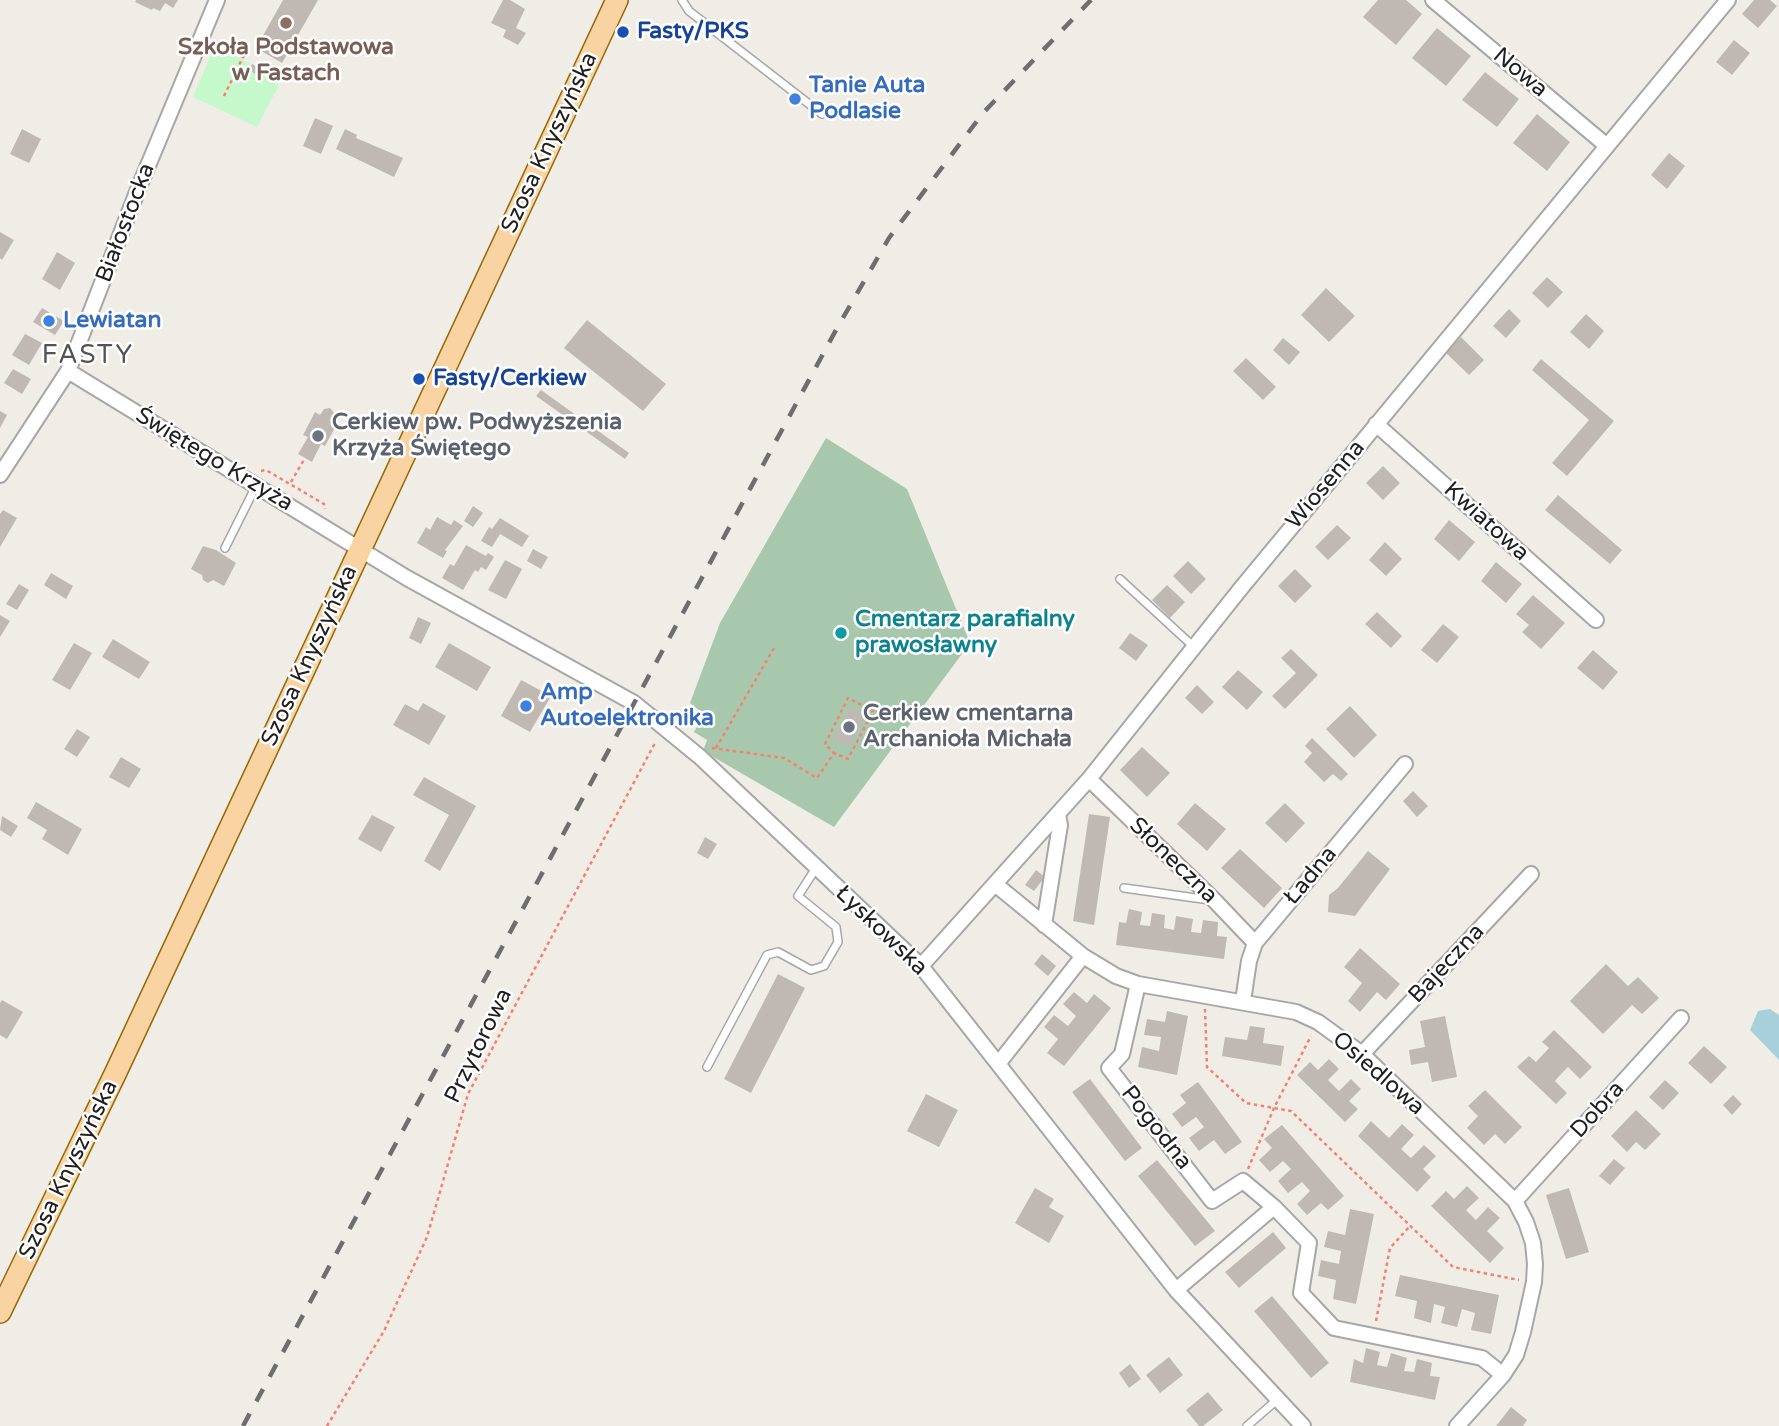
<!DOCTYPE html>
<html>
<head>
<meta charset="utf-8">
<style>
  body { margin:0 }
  canvas { display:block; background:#f0ede6 }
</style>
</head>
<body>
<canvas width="1779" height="1426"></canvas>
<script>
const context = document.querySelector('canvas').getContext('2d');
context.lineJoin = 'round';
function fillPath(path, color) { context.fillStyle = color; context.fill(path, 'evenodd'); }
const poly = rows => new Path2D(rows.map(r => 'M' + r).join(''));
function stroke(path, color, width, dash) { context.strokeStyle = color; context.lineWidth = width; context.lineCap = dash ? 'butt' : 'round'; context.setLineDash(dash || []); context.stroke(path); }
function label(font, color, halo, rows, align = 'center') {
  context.font = font + ' "Varela Round",sans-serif'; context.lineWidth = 5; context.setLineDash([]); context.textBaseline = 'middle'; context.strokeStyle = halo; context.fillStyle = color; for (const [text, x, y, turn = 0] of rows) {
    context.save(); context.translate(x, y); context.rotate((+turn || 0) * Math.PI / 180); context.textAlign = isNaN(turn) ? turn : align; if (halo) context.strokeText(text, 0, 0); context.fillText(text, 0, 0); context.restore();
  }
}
fillPath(poly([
  [826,438,907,489,970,643,834,827,703,751,707,740,694,732,704,714,690,703,720,623]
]), '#a8c8ad');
fillPath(poly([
  [215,45,278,79,278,87,257,127,193,97]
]), '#c5f8ca');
fillPath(poly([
  [1770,1009,1779,1015,1779,1060,1750,1030,1758,1011]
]), '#a8d0dc');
fillPath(poly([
  [136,0,178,0,173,8,165,3,160,11,153,8,152,10,135,2],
  [283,0,318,0,282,63,256,48],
  [503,0,510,0,525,9,516,28,526,33,518,45,503,37,506,30,491,23],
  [1378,0,1406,0,1422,14,1396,45,1363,17],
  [1754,0,1770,0,1777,6,1758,28,1742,14],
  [1437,28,1471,56,1446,86,1412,58],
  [1734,40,1750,53,1732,75,1716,62],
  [252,64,260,68,257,75,249,70],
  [1485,72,1519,99,1497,127,1462,100],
  [1537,114,1570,142,1547,171,1513,143],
  [315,118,333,126,321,154,303,146],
  [22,129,41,139,29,163,10,154],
  [345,129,357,135,356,138,403,158,394,177,336,149],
  [1669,153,1685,166,1667,189,1651,175],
  [0,232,14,240,2,260,0,258],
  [57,252,75,263,60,290,42,279],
  [1547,277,1563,292,1548,308,1532,293],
  [1326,288,1355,316,1329,342,1301,315],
  [42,308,64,321,55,335,33,322],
  [1509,309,1521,321,1506,338,1493,326],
  [1586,314,1604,331,1589,349,1570,332],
  [587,320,666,384,643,411,564,348],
  [25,334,42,343,29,365,12,355],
  [1461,337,1484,360,1469,375,1446,353],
  [1283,338,1300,352,1289,365,1273,350],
  [1246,358,1276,387,1263,400,1233,371],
  [1541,359,1614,421,1567,476,1552,463,1589,420,1532,370],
  [13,369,31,379,22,394,4,383],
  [541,390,629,453,625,459,536,396],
  [330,408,335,414,333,422,337,424,325,446,321,444,312,462,298,454,308,437,303,435,315,412,320,415,324,409],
  [0,411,7,415,0,428],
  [1383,466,1400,483,1383,500,1366,483],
  [1558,495,1622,550,1610,564,1545,510],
  [473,506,483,513,473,527,464,521],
  [3,510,17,518,0,547,0,514],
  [437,517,451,525,454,520,463,526,445,550,447,551,443,558,417,543,426,527,430,530],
  [500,518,529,536,522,547,500,534,492,547,481,541,489,527,492,529],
  [1449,520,1475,542,1459,561,1434,539],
  [1337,525,1351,538,1328,560,1315,547],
  [1385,542,1402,559,1386,576,1369,560],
  [466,545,486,556,488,553,494,557,486,570,481,567,478,572,475,570,463,590,442,578,450,564,454,566],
  [203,546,216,550,236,563,224,586,213,580,208,583,203,580,202,575,191,569],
  [533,549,548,557,541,569,527,561],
  [505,560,522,569,506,599,488,590],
  [1188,561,1206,579,1191,594,1173,576],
  [1496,562,1522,584,1506,603,1481,581],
  [1295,569,1312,586,1295,603,1278,586],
  [51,573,73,586,66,599,44,585],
  [19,584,29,590,17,610,6,604],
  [1167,585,1185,602,1170,618,1152,600],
  [1533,595,1565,623,1541,649,1522,632,1529,625,1516,614],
  [1377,612,1402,636,1391,648,1365,624],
  [0,615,10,621,0,637],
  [418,617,431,623,421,644,409,638],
  [1443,624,1459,637,1437,663,1421,650],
  [1130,633,1148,645,1136,661,1119,648],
  [113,639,150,662,139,679,102,657],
  [74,643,92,653,70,690,52,680],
  [449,643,491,667,477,691,435,667],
  [1291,649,1318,675,1285,709,1272,696,1296,673,1281,658],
  [1593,650,1618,672,1603,690,1577,668],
  [1238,670,1263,692,1247,710,1222,687],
  [521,680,551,696,530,732,501,716],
  [1197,685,1214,702,1202,714,1185,698],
  [423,703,446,716,429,745,393,725,405,704,418,711],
  [1350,706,1377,735,1354,758,1326,729],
  [850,707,866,715,849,747,833,739],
  [77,729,90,737,77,757,64,749],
  [1312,738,1348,774,1341,781,1333,774,1324,782,1304,762,1312,753,1305,746],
  [1142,747,1170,773,1147,797,1120,770],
  [121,757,141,769,129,788,109,777],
  [424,777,476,806,440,871,424,861,449,815,413,795],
  [1413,791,1428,806,1417,817,1403,801],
  [36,802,82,829,68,855,42,839,47,830,27,818],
  [1195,803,1226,829,1207,851,1177,824],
  [1285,803,1305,823,1286,843,1265,823],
  [1089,814,1110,817,1094,925,1073,921],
  [372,815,395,827,381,852,358,839],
  [2,816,18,826,11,837,0,830],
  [705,837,717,844,708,859,697,853],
  [1240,849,1282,888,1264,908,1221,868],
  [1368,851,1390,869,1355,916,1328,912,1329,895,1338,888],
  [1036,870,1045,877,1034,891,1025,885],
  [1129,909,1142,912,1140,925,1150,926,1152,913,1165,915,1164,928,1174,930,1176,916,1193,919,1191,932,1201,933,1203,920,1218,922,1217,936,1227,937,1224,959,1116,945,1119,922,1126,923],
  [1360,948,1400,984,1386,1000,1377,992,1360,1012,1348,1001,1362,983,1344,967],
  [1042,954,1056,966,1048,976,1034,964],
  [1606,964,1628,986,1638,977,1659,998,1642,1014,1632,1005,1603,1034,1570,1001],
  [778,974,805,988,751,1093,724,1079],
  [1074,992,1087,1003,1094,994,1111,1008,1064,1066,1047,1053,1058,1039,1044,1027,1054,1015,1068,1026,1076,1016,1063,1004],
  [2,1000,23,1012,7,1039,0,1035,0,1003],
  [1167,1011,1188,1016,1177,1075,1138,1067,1142,1047,1159,1051,1161,1037,1144,1035,1147,1019,1165,1022],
  [1445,1016,1457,1077,1432,1082,1428,1062,1411,1065,1409,1050,1425,1047,1420,1021],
  [1250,1026,1265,1028,1263,1043,1284,1046,1281,1066,1222,1056,1225,1037,1247,1040],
  [1554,1030,1592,1067,1580,1079,1568,1067,1561,1074,1555,1081,1567,1093,1556,1104,1517,1067,1529,1056,1536,1062,1549,1048,1542,1042],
  [1704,1046,1727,1067,1711,1084,1688,1063],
  [1329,1059,1339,1069,1328,1080,1339,1091,1351,1079,1361,1089,1349,1101,1358,1109,1345,1122,1297,1075,1310,1062,1318,1070],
  [1090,1079,1142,1148,1125,1161,1072,1092],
  [1665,1080,1679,1093,1663,1110,1649,1097],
  [1198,1082,1242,1142,1225,1154,1214,1140,1199,1151,1189,1138,1204,1127,1196,1117,1182,1127,1172,1114,1186,1103,1180,1095],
  [1485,1090,1522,1127,1505,1144,1495,1134,1484,1145,1467,1128,1478,1116,1468,1106],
  [926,1094,958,1110,939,1147,907,1131],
  [1733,1095,1742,1104,1732,1115,1723,1105],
  [1636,1110,1661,1134,1645,1150,1636,1142,1627,1152,1611,1136],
  [1371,1121,1389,1138,1402,1124,1414,1135,1401,1149,1411,1158,1424,1145,1436,1156,1423,1169,1431,1177,1417,1192,1358,1136],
  [1282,1125,1344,1196,1328,1210,1321,1203,1307,1215,1297,1204,1310,1191,1302,1182,1288,1193,1278,1181,1291,1169,1283,1161,1270,1172,1259,1160,1272,1148,1264,1139],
  [1614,1159,1625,1168,1610,1185,1599,1176],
  [1157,1160,1215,1231,1195,1246,1138,1176],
  [1467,1186,1479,1198,1466,1210,1476,1220,1488,1207,1500,1218,1487,1231,1504,1248,1490,1263,1431,1206,1446,1191,1454,1199],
  [1035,1188,1054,1199,1049,1207,1064,1216,1049,1243,1015,1223],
  [1569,1188,1589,1252,1566,1259,1546,1195],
  [1350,1209,1374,1214,1356,1304,1333,1299,1336,1280,1318,1276,1321,1260,1339,1264,1341,1251,1324,1247,1328,1231,1345,1235],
  [1273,1232,1286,1248,1239,1288,1225,1272],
  [1400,1275,1499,1295,1491,1334,1471,1330,1475,1313,1462,1309,1457,1327,1441,1323,1445,1307,1434,1304,1431,1323,1414,1318,1417,1301,1395,1296],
  [1272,1296,1329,1363,1311,1378,1254,1311],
  [1366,1348,1380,1352,1377,1365,1387,1367,1391,1353,1407,1358,1404,1371,1414,1372,1417,1359,1432,1363,1430,1376,1440,1377,1435,1400,1350,1382,1354,1359,1363,1363],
  [1169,1357,1183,1375,1160,1393,1146,1375],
  [1130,1364,1141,1379,1129,1388,1119,1373],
  [1208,1392,1223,1410,1203,1426,1199,1426,1186,1410],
  [1511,1407,1527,1420,1523,1426,1496,1426]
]), '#c0b9b3');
const lane = poly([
  [682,0,689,11,822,114],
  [225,548,256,486],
  [1120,579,1194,647],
  [1124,888,1210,900],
  [707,1067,767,955,778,952,811,970,824,966,838,942,836,927,798,896,816,868],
  [1247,1426,1278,1399]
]);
const street = poly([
  [1433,0,1607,146],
  [68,371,407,578,634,703,700,757,921,966,1176,1290,1303,1426],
  [1376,424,1596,620],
  [0,475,68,371,137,192,217,0],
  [1089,779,1215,901,1255,943],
  [995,884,1083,956,1116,976,1138,984,1296,1012,1318,1022,1362,1054,1515,1201,1526,1222,1533,1243,1535,1264,1534,1282,1523,1332,1516,1355,1503,1375,1457,1426],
  [1044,925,1060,825,1058,814],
  [921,966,1089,779,1242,587,1728,0],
  [1138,984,1122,1054,1109,1068,1212,1201,1243,1181,1274,1207],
  [1243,1001,1249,961,1255,943,1405,764],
  [1362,1054,1531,874],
  [998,1064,1083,956],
  [1515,1201,1681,1018],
  [1176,1290,1274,1207,1309,1243,1301,1293,1334,1328,1482,1358,1503,1375]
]);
const primary = poly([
  [0,1312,116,1072,617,0]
]);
stroke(lane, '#a7a7a7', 10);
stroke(street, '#a7a7a7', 18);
stroke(primary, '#966805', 24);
stroke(poly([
  [224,96,243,57,248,53],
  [261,471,266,470,324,504,325,509],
  [291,482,305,458],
  [712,748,784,758,817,778,834,753,825,744,848,698,873,711,848,759,834,753],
  [716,748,774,648],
  [1205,1009,1207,1067,1246,1103,1291,1111,1453,1267,1519,1280],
  [1248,1169,1274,1108,1311,1036],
  [1376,1321,1390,1248,1410,1226],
  [327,1426,384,1331,427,1237,468,1094,656,741]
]), '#f58172', 2.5, [3.5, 3.5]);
stroke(lane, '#fff', 7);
stroke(street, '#fff', 14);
stroke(primary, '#f9d4a2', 21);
stroke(poly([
  [243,1426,836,330,889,238,983,113,1091,0]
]), '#6e6e6e', 4.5, [14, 14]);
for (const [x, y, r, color] of [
  [286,23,7,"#8d6e63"],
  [623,32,7,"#1a4fb4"],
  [795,99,7,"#3f7fe0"],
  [49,321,7,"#3f7fe0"],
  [419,379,7,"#1a4fb4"],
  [318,436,7,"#6b7280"],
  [841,633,7,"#0f9aa8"],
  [526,706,7,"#3f7fe0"],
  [849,727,7,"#6b7280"]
]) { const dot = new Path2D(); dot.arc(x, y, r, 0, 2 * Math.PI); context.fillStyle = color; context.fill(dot); stroke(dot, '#fff', 2.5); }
label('bold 23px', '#164399', '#fff', [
  ["Fasty/PKS",637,32],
  ["Fasty/Cerkiew",433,379]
], 'left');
label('bold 23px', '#785e54', '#fff', [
  ["Szkoła Podstawowa",286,48],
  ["w Fastach",286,74]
]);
label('23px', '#202020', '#fff', [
  ["Nowa",1520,73,40],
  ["Szosa Knyszyńska",550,143,-65],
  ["Białostocka",126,223,-69],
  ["Świętego Krzyża",214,460,31],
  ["Wiosenna",1326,485,-50],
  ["Kwiatowa",1486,522,42],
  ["Szosa Knyszyńska",310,656,-65],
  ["Słoneczna",1173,861,44],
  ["Ładna",1311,876,-50],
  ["Łyskowska",881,931,44],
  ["Bajeczna",1447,964,-47],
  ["Przytorowa",479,1046,-64],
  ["Osiedlowa",1378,1074,41],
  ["Dobra",1598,1110,-48],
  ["Pogodna",1156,1128,52],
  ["Szosa Knyszyńska",69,1170,-64]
]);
label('bold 23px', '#366cbe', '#fff', [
  ["Tanie Auta",809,86],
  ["Podlasie",809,112],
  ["Lewiatan",63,321],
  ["Amp",540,693],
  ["Autoelektronika",540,719]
], 'left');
label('bold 23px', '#5b616d', '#fff', [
  ["Cerkiew pw. Podwyższenia",332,423],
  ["Krzyża Świętego",332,449],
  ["Cerkiew cmentarna",863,714],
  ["Archanioła Michała",863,740]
], 'left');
label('bold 23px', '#0d838f', '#fff', [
  ["Cmentarz parafialny",855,620],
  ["prawosławny",855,646]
], 'left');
context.letterSpacing = '2px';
label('26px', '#535353', '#fff', [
  ["FASTY",88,356]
]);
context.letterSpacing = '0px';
</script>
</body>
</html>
